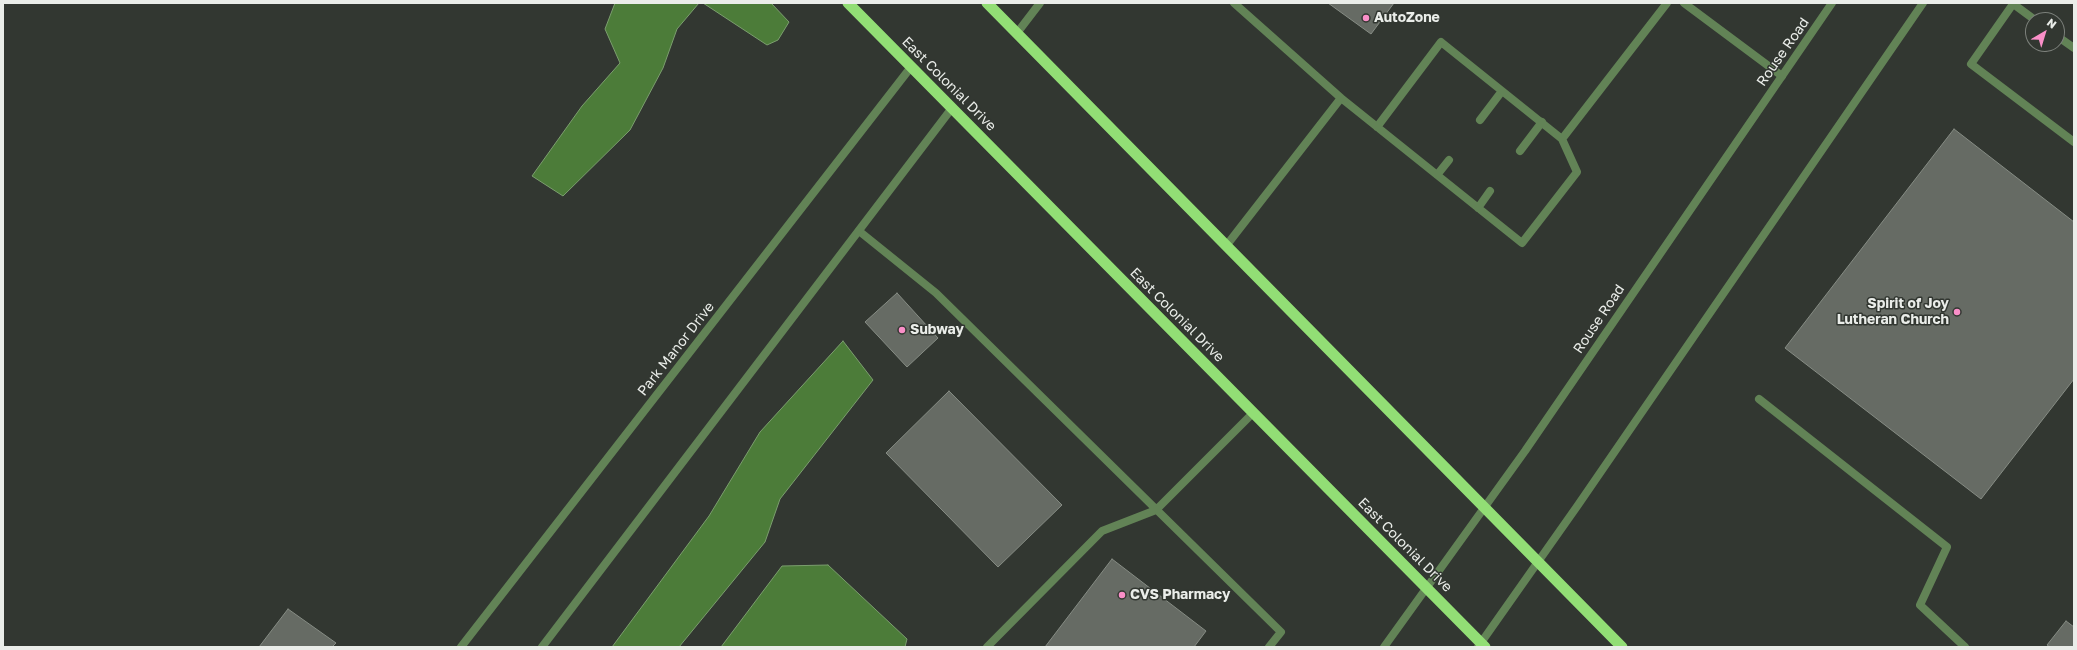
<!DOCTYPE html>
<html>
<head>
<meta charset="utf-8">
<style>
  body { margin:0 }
  #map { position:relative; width:2077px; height:650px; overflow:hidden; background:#323731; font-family:"Golos Text",sans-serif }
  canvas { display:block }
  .frame { position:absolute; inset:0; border:4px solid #eaede9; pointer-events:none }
  .north { position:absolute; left:2025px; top:12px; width:40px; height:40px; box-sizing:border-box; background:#323731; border:1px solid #7c807b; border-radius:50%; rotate:38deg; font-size:11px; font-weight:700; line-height:16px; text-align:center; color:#eaede9 }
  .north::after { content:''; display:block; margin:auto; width:14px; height:18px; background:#fa8fc8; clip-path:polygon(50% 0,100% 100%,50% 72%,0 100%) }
</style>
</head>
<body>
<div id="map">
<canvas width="2077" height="650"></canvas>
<div class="frame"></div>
<div class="north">N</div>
</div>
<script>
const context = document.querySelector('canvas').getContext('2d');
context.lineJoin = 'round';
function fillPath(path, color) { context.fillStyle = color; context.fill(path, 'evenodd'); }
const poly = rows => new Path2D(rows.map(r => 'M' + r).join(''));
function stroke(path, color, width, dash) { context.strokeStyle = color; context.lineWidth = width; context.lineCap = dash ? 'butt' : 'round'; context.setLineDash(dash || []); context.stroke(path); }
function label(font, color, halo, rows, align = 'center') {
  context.font = font + ' "Golos Text",sans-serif'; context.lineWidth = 3; context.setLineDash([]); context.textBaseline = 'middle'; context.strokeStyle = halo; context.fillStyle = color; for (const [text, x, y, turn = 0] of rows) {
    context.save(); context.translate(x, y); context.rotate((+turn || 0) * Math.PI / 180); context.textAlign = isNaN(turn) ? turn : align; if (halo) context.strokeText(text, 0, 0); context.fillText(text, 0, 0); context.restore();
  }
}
const water = poly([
  [615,3,699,3,677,29,663,68,630,130,563,196,532,176,582,106,620,63,605,29,615,3],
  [703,3,771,3,789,22,778,40,767,45,703,3],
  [843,341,873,380,780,499,765,542,679,647,612,647,709,516,760,432,843,341],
  [828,565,907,639,905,647,721,647,782,566,828,565]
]);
fillPath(water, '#4c7c39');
stroke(water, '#7b9e6e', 1);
const building = poly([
  [1328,3,1394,3,1371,34,1328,3],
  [1954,129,2074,222,2074,379,1981,499,1785,348,1954,129],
  [897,293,938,338,907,367,865,322,897,293],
  [949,391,1062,505,998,567,886,453,949,391],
  [1112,559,1206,631,1194,647,1045,647,1112,559],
  [288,609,336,643,332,647,259,647,288,609],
  [2066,621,2074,627,2074,647,2050,647,2047,645,2066,621]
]);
fillPath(building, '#666b64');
stroke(building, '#868c84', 1);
stroke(poly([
  [1684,3,1782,76],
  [2012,3,2035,20],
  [2013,4,1971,64,2074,142],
  [2057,36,2074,48],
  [1341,98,1522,243,1577,172,1562,139,1667,3],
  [1480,120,1502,91],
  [1377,127,1441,42,1562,139],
  [1520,151,1542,122],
  [1437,175,1449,160],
  [1478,208,1490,191],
  [859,231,936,293,1281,632,1269,647],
  [1226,246,1341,98,1234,3],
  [1759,399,1947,547,1920,605,1965,647],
  [987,647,1102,531,1156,510,1253,413]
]), '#628356', 8);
stroke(poly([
  [1017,33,1040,3],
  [461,647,911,67],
  [542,647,952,108]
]), '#628356', 8);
stroke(poly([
  [1384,647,1525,451,1832,3],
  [1478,647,1578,505,1923,3]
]), '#628356', 8);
stroke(poly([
  [848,3,1485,647],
  [987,3,1622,647]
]), '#92de75', 11);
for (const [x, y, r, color] of [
  [1366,18,4,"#fa8fc8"],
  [1957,312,4,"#fa8fc8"],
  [902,330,4,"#fa8fc8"],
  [1122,595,4,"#fa8fc8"]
]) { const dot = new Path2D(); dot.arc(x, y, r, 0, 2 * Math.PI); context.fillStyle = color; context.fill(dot); stroke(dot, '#323731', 1.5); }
label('bold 14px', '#eaede9', '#323731', [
  ["AutoZone",1374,18],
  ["Spirit of Joy",1949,304,"right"],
  ["Lutheran Church",1949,320,"right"],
  ["Subway",910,330],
  ["CVS Pharmacy",1130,595]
], 'left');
label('14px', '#eaede9', '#323731', [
  ["Rouse Road",1783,52,-55],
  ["East Colonial Drive",949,84,45],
  ["East Colonial Drive",1177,315,45],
  ["Rouse Road",1599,319,-56],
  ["Park Manor Drive",676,349,-52],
  ["East Colonial Drive",1405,545,45]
]);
</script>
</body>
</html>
